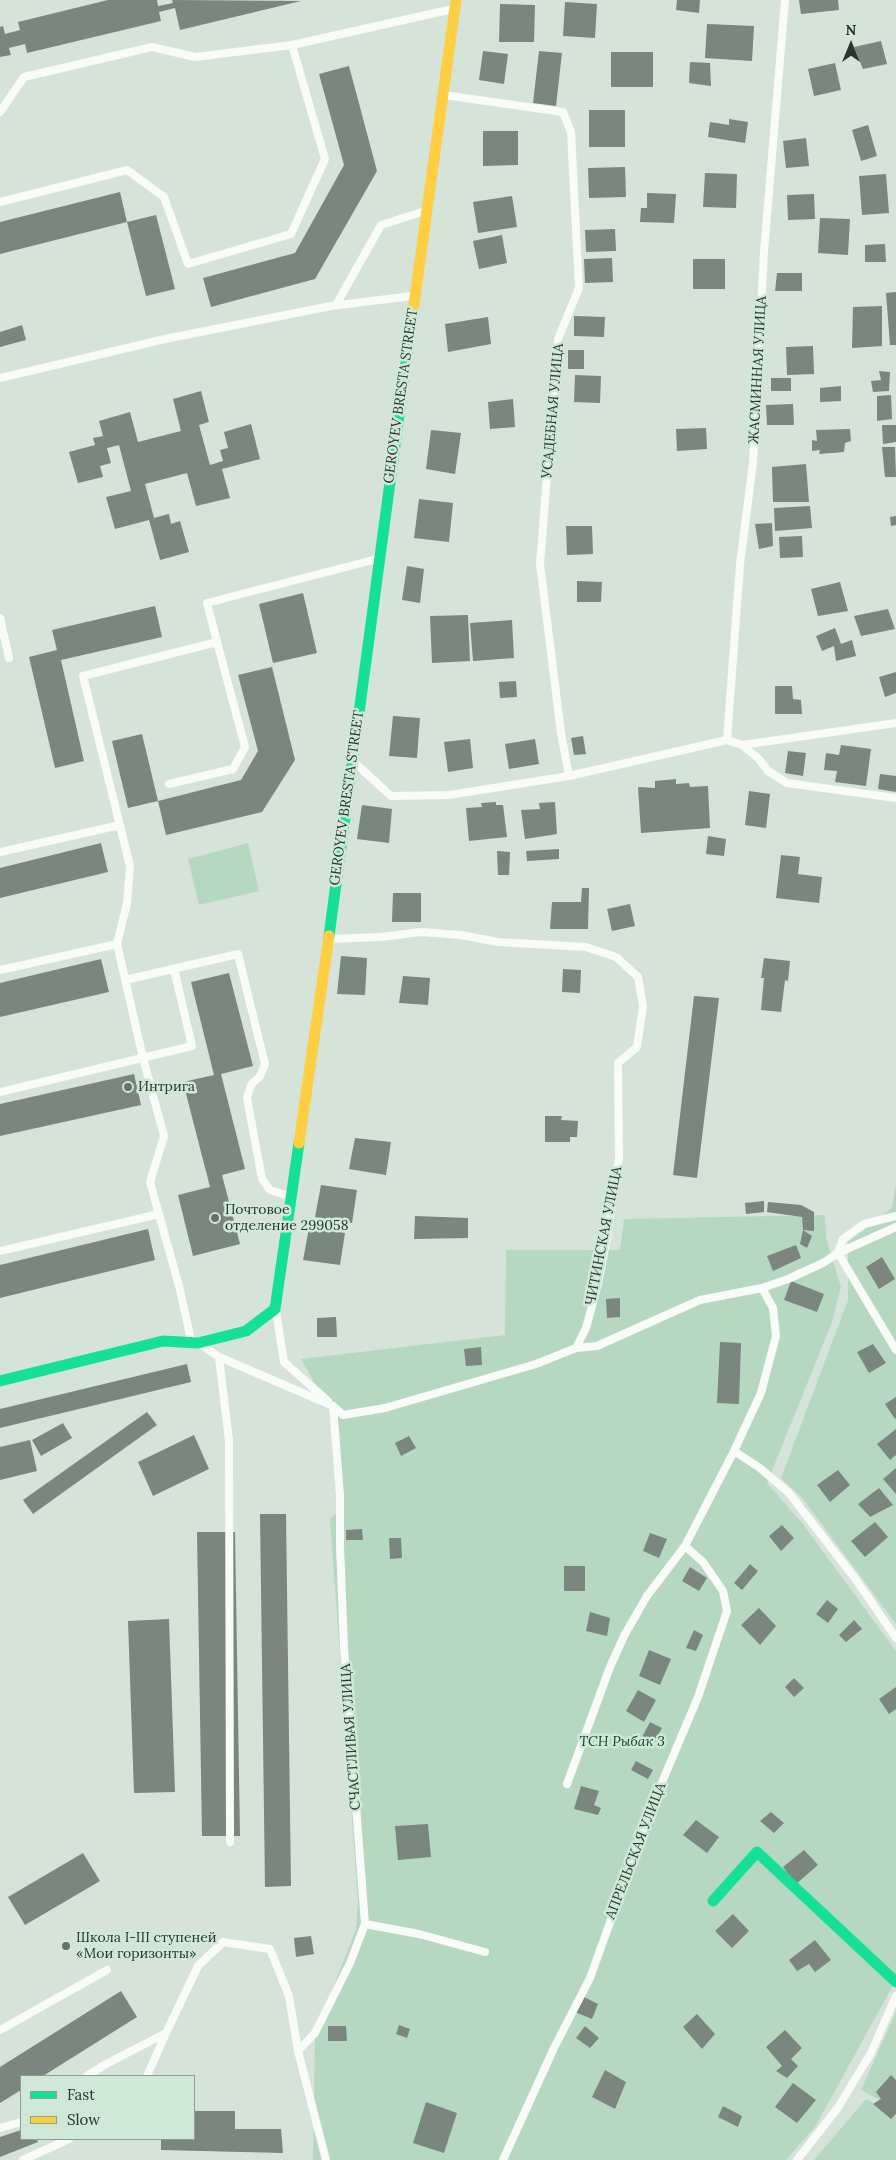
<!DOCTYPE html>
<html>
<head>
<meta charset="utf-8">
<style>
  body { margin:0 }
  #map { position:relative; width:896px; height:2160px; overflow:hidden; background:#d5e3d9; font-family:Lora,serif }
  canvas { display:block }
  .legend { position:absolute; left:20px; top:2075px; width:175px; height:65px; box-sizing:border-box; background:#cfe9d6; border:1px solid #8da192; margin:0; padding:6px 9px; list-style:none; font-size:15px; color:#2a352d }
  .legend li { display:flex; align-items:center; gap:10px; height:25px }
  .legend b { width:25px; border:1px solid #8da192 }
  .north { position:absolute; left:826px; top:20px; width:50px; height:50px; -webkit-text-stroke:4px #cfe9d6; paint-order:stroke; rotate:0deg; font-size:14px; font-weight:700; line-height:20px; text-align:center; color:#2a352d }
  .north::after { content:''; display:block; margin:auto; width:18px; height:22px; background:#2a352d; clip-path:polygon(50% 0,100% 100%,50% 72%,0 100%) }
</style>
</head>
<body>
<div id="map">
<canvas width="896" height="2160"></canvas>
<ul class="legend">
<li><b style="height:6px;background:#16e098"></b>Fast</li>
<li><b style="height:6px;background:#ffcf43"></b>Slow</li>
</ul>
<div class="north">N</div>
</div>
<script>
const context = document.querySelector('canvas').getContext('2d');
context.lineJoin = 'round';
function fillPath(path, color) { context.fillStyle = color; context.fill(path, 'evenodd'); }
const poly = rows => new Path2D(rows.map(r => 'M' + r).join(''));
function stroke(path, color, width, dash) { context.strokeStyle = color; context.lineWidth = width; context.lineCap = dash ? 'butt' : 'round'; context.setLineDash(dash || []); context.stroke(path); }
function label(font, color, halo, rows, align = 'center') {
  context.font = font + ' Lora,serif'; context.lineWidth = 5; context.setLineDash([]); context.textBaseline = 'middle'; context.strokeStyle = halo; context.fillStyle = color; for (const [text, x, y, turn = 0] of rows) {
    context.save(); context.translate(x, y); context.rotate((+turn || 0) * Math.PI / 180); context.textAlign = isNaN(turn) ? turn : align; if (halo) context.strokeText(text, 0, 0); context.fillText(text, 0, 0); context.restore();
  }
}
fillPath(poly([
  [248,843,259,891,199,905,188,859],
  [896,1184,896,1624,803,1499,781,1478,848,1300,848,1242,892,1208],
  [825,1215,826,1238,841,1287,832,1322,767,1483,802,1523,896,1651,896,1980,815,2127,786,2160,313,2160,315,2033,356,1929,358,1901,330,1519,336,1513,338,1424,301,1359,505,1335,506,1250,620,1250,624,1219],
  [896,2012,896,2109,861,2090],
  [866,2099,896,2116,896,2160,814,2160]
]), '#b7d8c0');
fillPath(poly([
  [108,0,157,0,158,6,173,3,172,0,301,1,180,30,175,8,159,12,161,21,27,53,25,44,9,48,11,55,0,57,0,27,3,26,5,34,20,30,18,22],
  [677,0,700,0,699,13,676,10],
  [799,0,838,0,839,10,801,14],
  [565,2,597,4,595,38,563,36],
  [500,4,535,5,534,42,499,42],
  [707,24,754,26,752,61,705,58],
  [881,41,887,64,863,69,854,47],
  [483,51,508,54,504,84,479,80],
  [539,51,562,53,556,106,533,103],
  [611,52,653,52,653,87,611,87],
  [690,62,710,63,711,86,689,83],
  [835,63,841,90,814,96,808,69],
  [349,66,377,171,315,279,211,307,203,278,295,253,344,165,319,74],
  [589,110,625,110,625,147,589,147],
  [729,119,748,122,745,143,708,137,710,122,729,125],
  [868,125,877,156,861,161,852,130],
  [483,131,518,131,518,165,483,166],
  [806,138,809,166,786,168,783,141],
  [625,167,626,197,589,198,588,168],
  [705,173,737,174,736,208,703,207],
  [886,174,889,213,862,215,859,176],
  [120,192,127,222,0,254,0,222],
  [647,193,676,194,674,223,640,222,641,208,647,208],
  [814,194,815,219,788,220,787,195],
  [512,196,517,227,478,233,473,202],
  [156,215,175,289,146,296,127,222],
  [820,218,850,219,848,255,818,253],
  [615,229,616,251,586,252,585,230],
  [502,235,507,263,479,269,473,241],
  [885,244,886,262,865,262,865,245],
  [612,258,613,282,585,283,584,259],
  [693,259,725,259,725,289,693,289],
  [777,273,802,273,802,291,775,291],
  [896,292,896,345,890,345,886,293],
  [882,306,882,346,852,348,853,307],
  [574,316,605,317,604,337,574,336],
  [488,317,491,344,448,352,445,324],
  [22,325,26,340,0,347,0,332],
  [813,346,814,374,787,375,786,347],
  [568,350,584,350,584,369,568,369],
  [879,371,890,372,889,391,873,392,871,381,881,380],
  [575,375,601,376,600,403,574,402],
  [771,378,791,378,791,391,771,391],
  [841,386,841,401,820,402,820,388],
  [201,391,209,422,199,425,210,465,223,461,220,450,228,448,224,432,251,424,260,459,222,469,230,498,196,506,187,473,145,484,154,518,169,514,171,524,180,521,189,552,160,560,149,520,115,529,106,497,131,491,119,445,107,448,111,463,100,466,103,477,78,483,69,452,95,445,93,438,103,436,99,421,130,412,138,442,181,431,173,399],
  [891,395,892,419,877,421,877,396],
  [513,399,515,427,490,429,488,402],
  [793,404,794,425,767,425,766,405],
  [882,425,896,425,896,442,883,444],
  [706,428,707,449,677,451,676,429],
  [850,429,851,441,845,443,844,452,819,454,820,450,812,451,812,440,817,441,816,430],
  [431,430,461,433,455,474,426,469],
  [882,447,895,447,896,477,885,477],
  [806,464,809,502,773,502,772,467],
  [419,499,453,503,449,542,414,538],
  [810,506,812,528,775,531,774,508],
  [896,516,896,525,891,526,890,517],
  [772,523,773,546,759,549,755,524],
  [566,526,592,526,593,554,567,555],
  [802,536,803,557,780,558,779,537],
  [407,566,424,569,420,603,402,600],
  [577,581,602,582,601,602,577,602],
  [840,582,848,611,818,616,811,589],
  [303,593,317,653,273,663,259,604],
  [155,606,162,637,61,660,84,761,55,768,29,657,57,650,52,630],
  [888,609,895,629,861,636,854,616],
  [468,615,470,661,432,663,430,616],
  [512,620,514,658,473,661,470,623],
  [835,628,841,644,852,640,856,656,836,661,834,646,822,651,816,636],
  [272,667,295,760,262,812,166,835,158,801,241,780,258,751,238,675],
  [896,672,896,693,885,697,879,677],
  [516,681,517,697,500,698,499,682],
  [775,686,792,686,793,699,801,700,802,714,775,714],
  [393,716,420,718,417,758,389,756],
  [142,734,158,801,128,808,112,741],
  [583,736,586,754,574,755,571,738],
  [470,739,473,768,448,772,444,742],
  [535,739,539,764,509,769,505,744],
  [841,745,871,749,866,786,835,782,837,771,824,770,826,753,839,755],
  [788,751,806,753,803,776,785,773],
  [880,774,896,776,896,792,878,789],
  [676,779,676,784,689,783,690,787,708,786,710,828,641,833,638,787,655,788,655,781],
  [749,791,770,794,766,828,745,825],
  [496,802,496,805,503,805,507,837,469,841,466,808,482,807,481,803],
  [555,802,557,834,525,839,521,810,540,809,539,803],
  [362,805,392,809,389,843,357,839],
  [708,836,726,839,724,856,706,854],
  [101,843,108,872,0,898,0,868],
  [559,849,559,859,527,861,526,851],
  [497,851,510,852,509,875,498,875],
  [781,855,800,857,798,874,822,877,819,903,776,898],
  [582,888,589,888,588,929,550,929,552,902,581,902],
  [393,893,421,893,421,922,392,922],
  [630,904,635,926,612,931,607,909],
  [341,956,367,958,365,995,337,994],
  [764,958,790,961,788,981,785,980,781,1012,761,1010,764,978,761,978],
  [101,959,109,992,0,1017,0,983],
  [563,969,581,970,580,993,562,992],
  [229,973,253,1066,221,1074,245,1169,222,1175,240,1244,193,1256,178,1195,210,1187,183,1082,214,1075,191,982],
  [403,976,430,978,428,1005,399,1003],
  [694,996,719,998,697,1178,673,1175],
  [134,1074,141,1105,0,1136,0,1104],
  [545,1116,562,1116,561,1120,578,1121,577,1137,570,1137,570,1142,545,1142],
  [355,1138,391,1142,386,1175,349,1169],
  [321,1185,357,1190,352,1223,315,1217],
  [764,1201,764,1212,746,1214,745,1203],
  [768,1202,801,1205,814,1212,814,1231,803,1230,802,1217,767,1212],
  [415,1216,468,1218,468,1238,414,1239],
  [309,1228,345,1233,340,1265,303,1260],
  [148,1229,155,1260,0,1298,0,1265],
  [803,1230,812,1236,807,1248,800,1244],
  [796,1245,801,1258,773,1271,767,1256],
  [882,1257,895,1279,879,1289,866,1267],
  [791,1281,824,1294,817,1312,784,1300],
  [620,1298,620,1317,607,1318,606,1299],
  [336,1317,337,1337,317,1337,317,1318],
  [720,1342,741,1343,739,1404,717,1403],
  [873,1344,886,1363,869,1373,857,1352],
  [481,1347,482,1365,466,1366,464,1349],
  [187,1364,191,1382,0,1428,0,1409],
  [896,1397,896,1418,895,1419,885,1404],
  [147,1412,157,1425,33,1514,23,1500],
  [63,1423,72,1438,41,1456,32,1440],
  [896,1429,896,1455,890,1460,877,1444],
  [194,1435,209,1469,153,1496,138,1462],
  [409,1436,416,1448,401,1456,395,1443],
  [30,1440,37,1471,0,1480,0,1447],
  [896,1468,896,1494,883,1479],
  [838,1470,850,1485,830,1502,817,1485],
  [879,1488,893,1505,870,1517,858,1504],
  [260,1514,286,1514,291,1886,265,1887],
  [875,1522,888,1537,865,1557,851,1541],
  [782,1525,794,1538,781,1551,769,1536],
  [362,1529,363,1540,346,1540,346,1530],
  [197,1532,235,1532,240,1836,202,1836],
  [650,1533,667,1539,659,1558,643,1551],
  [389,1538,401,1538,402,1558,390,1559],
  [750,1564,758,1571,742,1590,734,1583],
  [564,1566,585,1566,585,1591,564,1591],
  [690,1567,707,1578,699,1591,682,1581],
  [827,1600,838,1609,828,1623,816,1614],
  [759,1608,776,1626,760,1645,741,1625],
  [590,1612,610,1618,607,1636,586,1631],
  [169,1619,175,1792,134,1793,128,1621],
  [854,1620,862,1629,846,1642,839,1635],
  [694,1630,703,1635,696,1651,686,1648],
  [649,1650,671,1659,660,1685,639,1676],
  [794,1678,804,1688,794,1697,785,1687],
  [896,1687,896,1709,889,1714,879,1699],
  [638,1690,656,1700,644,1722,626,1711],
  [650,1722,662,1728,652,1745,641,1739],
  [636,1761,653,1770,648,1779,631,1770],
  [581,1786,599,1791,594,1805,601,1808,598,1815,574,1809],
  [771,1812,784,1823,774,1833,760,1821],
  [696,1820,719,1837,707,1853,683,1835],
  [428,1824,431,1857,398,1860,395,1826],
  [804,1850,818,1865,796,1884,783,1867],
  [83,1853,100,1881,25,1925,8,1897],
  [733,1914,749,1931,732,1948,715,1931],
  [311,1936,314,1954,296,1957,294,1938],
  [815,1940,831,1960,815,1972,809,1964,797,1971,789,1960],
  [121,1991,137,2017,43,2076,21,2076,21,2090,0,2103,0,2067],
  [582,1996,598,2004,592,2019,575,2012],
  [697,2014,715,2034,702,2049,683,2027],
  [399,2025,410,2029,407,2038,396,2034],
  [328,2026,346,2026,347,2041,328,2041],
  [585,2026,599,2038,590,2048,576,2038],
  [785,2030,802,2048,791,2059,798,2066,787,2078,776,2071,782,2066,766,2047],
  [605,2070,626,2082,615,2109,592,2097],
  [891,2075,896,2080,896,2114,891,2119,873,2104,881,2099,876,2092],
  [793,2083,816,2100,797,2123,775,2107],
  [426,2102,457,2113,444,2153,413,2143],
  [723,2106,742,2116,738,2127,718,2117],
  [194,2111,235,2111,235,2129,281,2129,283,2153,161,2150,161,2139,194,2139],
  [21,2130,21,2139,37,2139,38,2142,0,2157,0,2137]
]), '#7b867e');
stroke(poly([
  [444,95,563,112,571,132,579,288,558,339,540,564,561,733,569,776],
  [0,112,24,77,152,47,195,57,292,45,453,9],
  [0,202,127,170,164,197,188,264,291,234,325,159,292,45],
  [336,305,381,225,425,211],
  [0,378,165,339,331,306,412,296],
  [0,618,9,658],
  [727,740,740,564,753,463,764,252,785,0],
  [742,745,759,759,768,771,787,783,896,798],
  [355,763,391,796,449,795,569,776,727,740,742,745,896,723],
  [169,784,233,769,245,747,217,642],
  [0,852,120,825],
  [329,939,381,937,421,932,461,935,498,942,586,947,616,957,638,977,643,1006,637,1047,618,1063,619,1158,607,1238,598,1284,586,1328,576,1348,597,1346,700,1300,762,1288,788,1279,823,1263,838,1253,843,1239,864,1224,896,1216],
  [0,970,117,944],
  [125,980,238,954,265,1064,260,1076,251,1085,247,1098,262,1179,270,1190,289,1196],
  [0,1092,192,1046,174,969],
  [896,1227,838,1253,896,1350],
  [0,1251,159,1214],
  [276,1311,284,1362,328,1401],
  [191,1340,179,1286,150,1182,164,1136,143,1058,117,944,127,903,130,866,83,676,217,642,207,603,377,559],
  [203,1346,219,1357,229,1441,230,1842],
  [219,1357,333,1406,343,1415,385,1408,536,1364,576,1348],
  [734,1451,760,1468,789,1493,857,1581,896,1638],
  [567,1784,610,1667,625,1634,647,1596,685,1546,734,1451,761,1393,776,1336,773,1308,762,1288],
  [365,1924,419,1934,485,1952],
  [0,2030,107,1970],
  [298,2051,315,2033,350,1963,365,1924,344,1648,340,1546,340,1495,333,1406],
  [87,2076,106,2064,166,2033,198,1966,223,1942,270,1949,289,1996,298,2051,326,2160],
  [147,2076,166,2033],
  [0,2128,21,2122],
  [23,2160,69,2139],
  [503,2160,554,2048,590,1978,652,1806,698,1697,727,1611,723,1591,703,1562,685,1546],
  [797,2160,837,2109,871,2053,896,1996]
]), '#f9fbf9', 8);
stroke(poly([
  [329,936,411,326],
  [0,1381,163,1341,198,1343,246,1331,275,1309,299,1143],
  [713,1901,757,1852,896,1982]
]), '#16e098', 11);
stroke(poly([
  [411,326,456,0],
  [299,1143,329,936]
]), '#ffcf43', 11);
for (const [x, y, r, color] of [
  [128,1087,5,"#667269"],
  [215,1218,5,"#667269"],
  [66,1946,5,"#667269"]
]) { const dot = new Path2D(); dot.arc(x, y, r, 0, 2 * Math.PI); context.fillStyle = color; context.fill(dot); stroke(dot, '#cfe9d6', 2); }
label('14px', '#2a352d', '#cfe9d6', [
  ["ЖАСМИННАЯ УЛИЦА",758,370,-87],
  ["GEROYEV BRESTA STREET",401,396,-82],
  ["УСАДЕБНАЯ УЛИЦА",553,411,-85],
  ["GEROYEV BRESTA STREET",347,798,-82],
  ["ЧИТИНСКАЯ УЛИЦА",604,1236,-79],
  ["СЧАСТЛИВАЯ УЛИЦА",351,1737,-94],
  ["АПРЕЛЬСКАЯ УЛИЦА",636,1851,-69]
]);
label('14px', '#2a352d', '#cfe9d6', [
  ["Интрига",138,1087],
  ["Почтовое",225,1210],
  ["отделение 299058",225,1226],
  ["Школа I-III ступеней",76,1938],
  ["«Мои горизонты»",76,1954]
], 'left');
label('italic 14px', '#134326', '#cfe9d6', [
  ["ТСН Рыбак 3",622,1742]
]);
</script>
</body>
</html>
